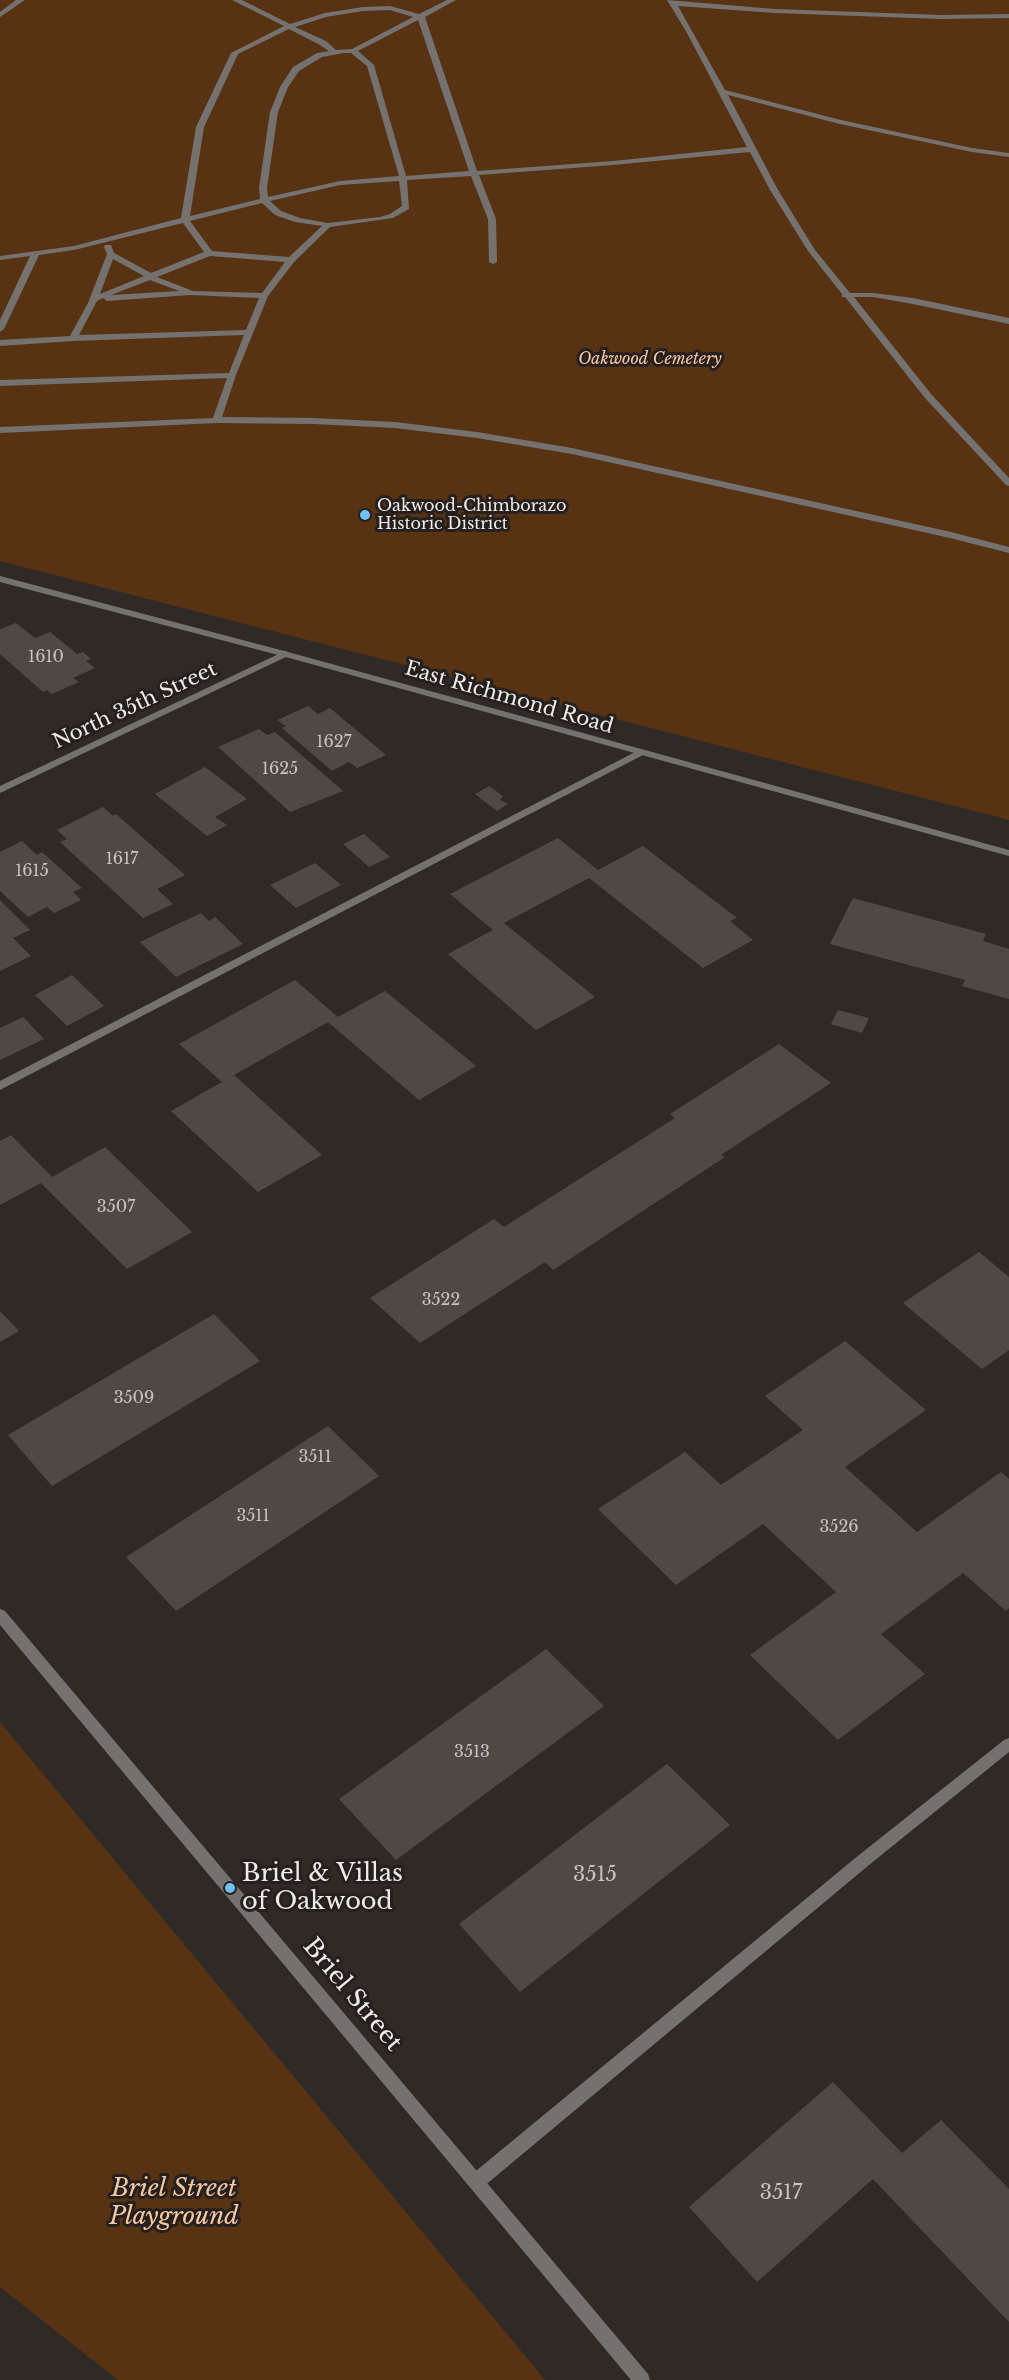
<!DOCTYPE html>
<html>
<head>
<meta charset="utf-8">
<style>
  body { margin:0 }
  canvas { display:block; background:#2f2a26 }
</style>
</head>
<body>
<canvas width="1009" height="2380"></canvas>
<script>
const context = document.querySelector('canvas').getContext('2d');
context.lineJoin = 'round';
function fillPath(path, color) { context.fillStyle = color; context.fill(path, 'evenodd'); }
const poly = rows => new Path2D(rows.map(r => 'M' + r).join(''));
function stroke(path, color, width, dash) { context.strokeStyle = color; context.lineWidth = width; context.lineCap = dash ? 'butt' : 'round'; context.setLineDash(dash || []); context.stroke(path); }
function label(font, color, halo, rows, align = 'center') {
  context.font = font + ' "Libre Baskerville",serif'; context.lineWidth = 6; context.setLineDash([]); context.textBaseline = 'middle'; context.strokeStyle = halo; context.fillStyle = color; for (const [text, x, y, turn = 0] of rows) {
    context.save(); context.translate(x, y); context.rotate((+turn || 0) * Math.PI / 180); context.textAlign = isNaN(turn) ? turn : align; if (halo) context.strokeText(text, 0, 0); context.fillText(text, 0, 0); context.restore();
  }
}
fillPath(poly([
  [0,0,1009,0,1009,820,0,561],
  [0,1722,545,2380,118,2380,0,2287]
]), '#573314');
fillPath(poly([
  [16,623,35,638,50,632,77,654,83,652,91,659,86,661,95,668,73,678,79,682,52,694,47,690,43,692,0,654,0,629],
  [308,706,318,714,330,708,386,755,357,768,349,762,332,771,282,728,286,726,277,720],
  [259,729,267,735,275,732,343,791,290,812,218,747],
  [205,767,247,799,215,817,227,825,207,836,155,794],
  [489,786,503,796,500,800,508,804,497,811,475,794],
  [103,807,113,816,116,814,185,875,157,889,173,904,143,918,60,842,67,839,57,830],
  [364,834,390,857,369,867,343,844],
  [558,838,598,870,643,846,737,918,730,921,753,940,703,968,589,878,504,923,595,997,536,1030,448,954,493,930,450,894],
  [22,841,37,855,42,852,82,888,73,892,81,900,54,913,47,907,28,917,0,891,0,852],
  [315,863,341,885,296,908,270,885],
  [853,898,986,934,983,941,1009,949,1009,999,962,986,965,980,830,944],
  [0,900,30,930,13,938,31,956,0,971],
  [201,913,209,921,215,917,243,944,176,977,140,942],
  [72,975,104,1006,67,1026,35,995],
  [295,980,338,1017,385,991,476,1066,419,1100,328,1022,234,1075,322,1155,258,1192,171,1111,222,1082,179,1044],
  [838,1010,869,1018,862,1033,831,1024],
  [23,1017,44,1039,0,1060,0,1028],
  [779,1044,831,1083,721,1155,725,1157,553,1270,545,1262,420,1343,370,1298,494,1219,504,1227,675,1118,670,1114],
  [11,1135,52,1177,105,1147,192,1232,127,1269,41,1183,0,1205,0,1141],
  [979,1252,1009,1277,1009,1350,982,1369,903,1303],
  [0,1311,19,1331,0,1342],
  [214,1314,260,1361,52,1486,8,1435],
  [845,1341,926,1410,845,1467,917,1532,1001,1472,1009,1479,1009,1608,1006,1611,963,1573,881,1634,925,1674,838,1740,750,1655,836,1592,763,1524,676,1585,598,1509,685,1452,721,1485,803,1430,765,1396],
  [328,1426,379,1476,176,1611,126,1557],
  [546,1649,604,1706,396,1860,339,1799],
  [667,1764,730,1825,520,1992,459,1924],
  [833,2082,902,2153,941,2120,1009,2189,1009,2322,873,2179,757,2282,689,2207]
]), '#4e4945');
fillPath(poly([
  [16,0,25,0,0,17,0,12,16,0],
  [232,0,242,0,290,24,325,13,363,7,390,6,419,14,447,0,456,0,425,17,477,171,613,161,747,147,687,33,667,0,775,9,941,15,1009,14,1009,18,941,19,775,13,678,6,725,90,841,120,972,148,1009,153,1009,157,972,152,840,124,728,95,778,190,815,250,850,293,873,293,913,298,1009,318,1009,324,913,304,873,297,854,297,931,394,1009,478,1009,486,1006,485,925,398,845,297,842,297,842,294,808,251,770,190,750,152,613,165,479,175,496,219,497,262,493,264,489,262,488,219,471,176,407,180,409,209,393,218,330,227,294,262,268,296,236,375,222,417,314,418,395,422,477,432,572,448,951,532,1009,547,1009,553,950,538,572,454,477,438,395,428,314,424,217,423,0,433,0,427,213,418,227,378,0,386,0,380,229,373,244,335,73,341,0,346,0,340,70,336,88,303,107,254,104,247,105,245,111,245,114,253,151,273,204,252,183,223,74,250,39,255,4,329,0,332,0,320,30,256,0,260,0,256,74,246,181,218,196,127,231,53,284,26,232,0],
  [390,10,413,17,352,49,336,50,326,41,295,27,326,17,363,11,390,10],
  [418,20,469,171,406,176,374,65,358,51,418,20],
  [289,29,320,45,329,51,317,53,293,67,280,87,270,112,259,188,260,199,190,216,204,127,238,54,289,29],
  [344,53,351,53,367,66,399,176,340,181,268,197,267,188,278,112,288,87,299,71,322,57,344,53],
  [399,181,402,206,390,214,380,217,328,223,300,218,281,211,270,201,340,185,399,181],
  [262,203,275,215,295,222,322,226,289,257,212,251,190,221,262,203],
  [210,256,285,262,262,293,193,291,157,277,210,256],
  [113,259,144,276,100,294,113,259],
  [150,280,179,291,111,295,150,280],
  [190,295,259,298,246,330,79,335,97,301,103,298,107,301,190,295],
  [639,750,644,753,643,755,0,1090,0,1081,639,750],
  [1009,1738,1009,1752,869,1865,483,2187,477,2189,471,2187,469,2181,471,2175,859,1855,1004,1740,1009,1738]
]), '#74716f');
fillPath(poly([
  [285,651,288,652,288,656,0,793,0,786,285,651],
  [0,1609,5,1611,648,2374,650,2380,631,2380,0,1625,0,1609]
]), '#74716f');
fillPath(poly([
  [0,576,288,652,1009,850,1009,856,282,656,0,582,0,576]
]), '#74716f');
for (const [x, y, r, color] of [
  [365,515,6,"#72c1f5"],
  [230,1888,6,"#72c1f5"]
]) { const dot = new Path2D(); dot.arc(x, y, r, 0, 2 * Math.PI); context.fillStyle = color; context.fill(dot); stroke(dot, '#25201d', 2); }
label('italic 16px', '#f8c7a1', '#25201d', [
  ["Oakwood Cemetery",650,359]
]);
label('16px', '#eeebe9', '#25201d', [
  ["Oakwood-Chimborazo",377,506],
  ["Historic District",377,524]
], 'left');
label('16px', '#c6c2c0', null, [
  ["1610",46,657],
  ["1627",334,742],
  ["1625",280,769],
  ["1617",122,859],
  ["1615",32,871],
  ["3507",116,1207],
  ["3522",441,1300],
  ["3509",134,1398],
  ["3511",315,1457],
  ["3511",253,1516],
  ["3526",839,1527],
  ["3513",472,1752]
]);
label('20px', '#eeebe9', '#25201d', [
  ["East Richmond Road",509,698,16],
  ["North 35th Street",135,706,-25]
]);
label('20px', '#c6c2c0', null, [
  ["3515",595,1875],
  ["3517",781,2193]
]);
label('24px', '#eeebe9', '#25201d', [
  ["Briel & Villas",242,1874],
  ["of Oakwood",242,1902]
], 'left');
label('24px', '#eeebe9', '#25201d', [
  ["Briel Street",352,1995,50]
]);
label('italic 24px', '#f8c7a1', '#25201d', [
  ["Briel Street",174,2189],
  ["Playground",174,2217]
]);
</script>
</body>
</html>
